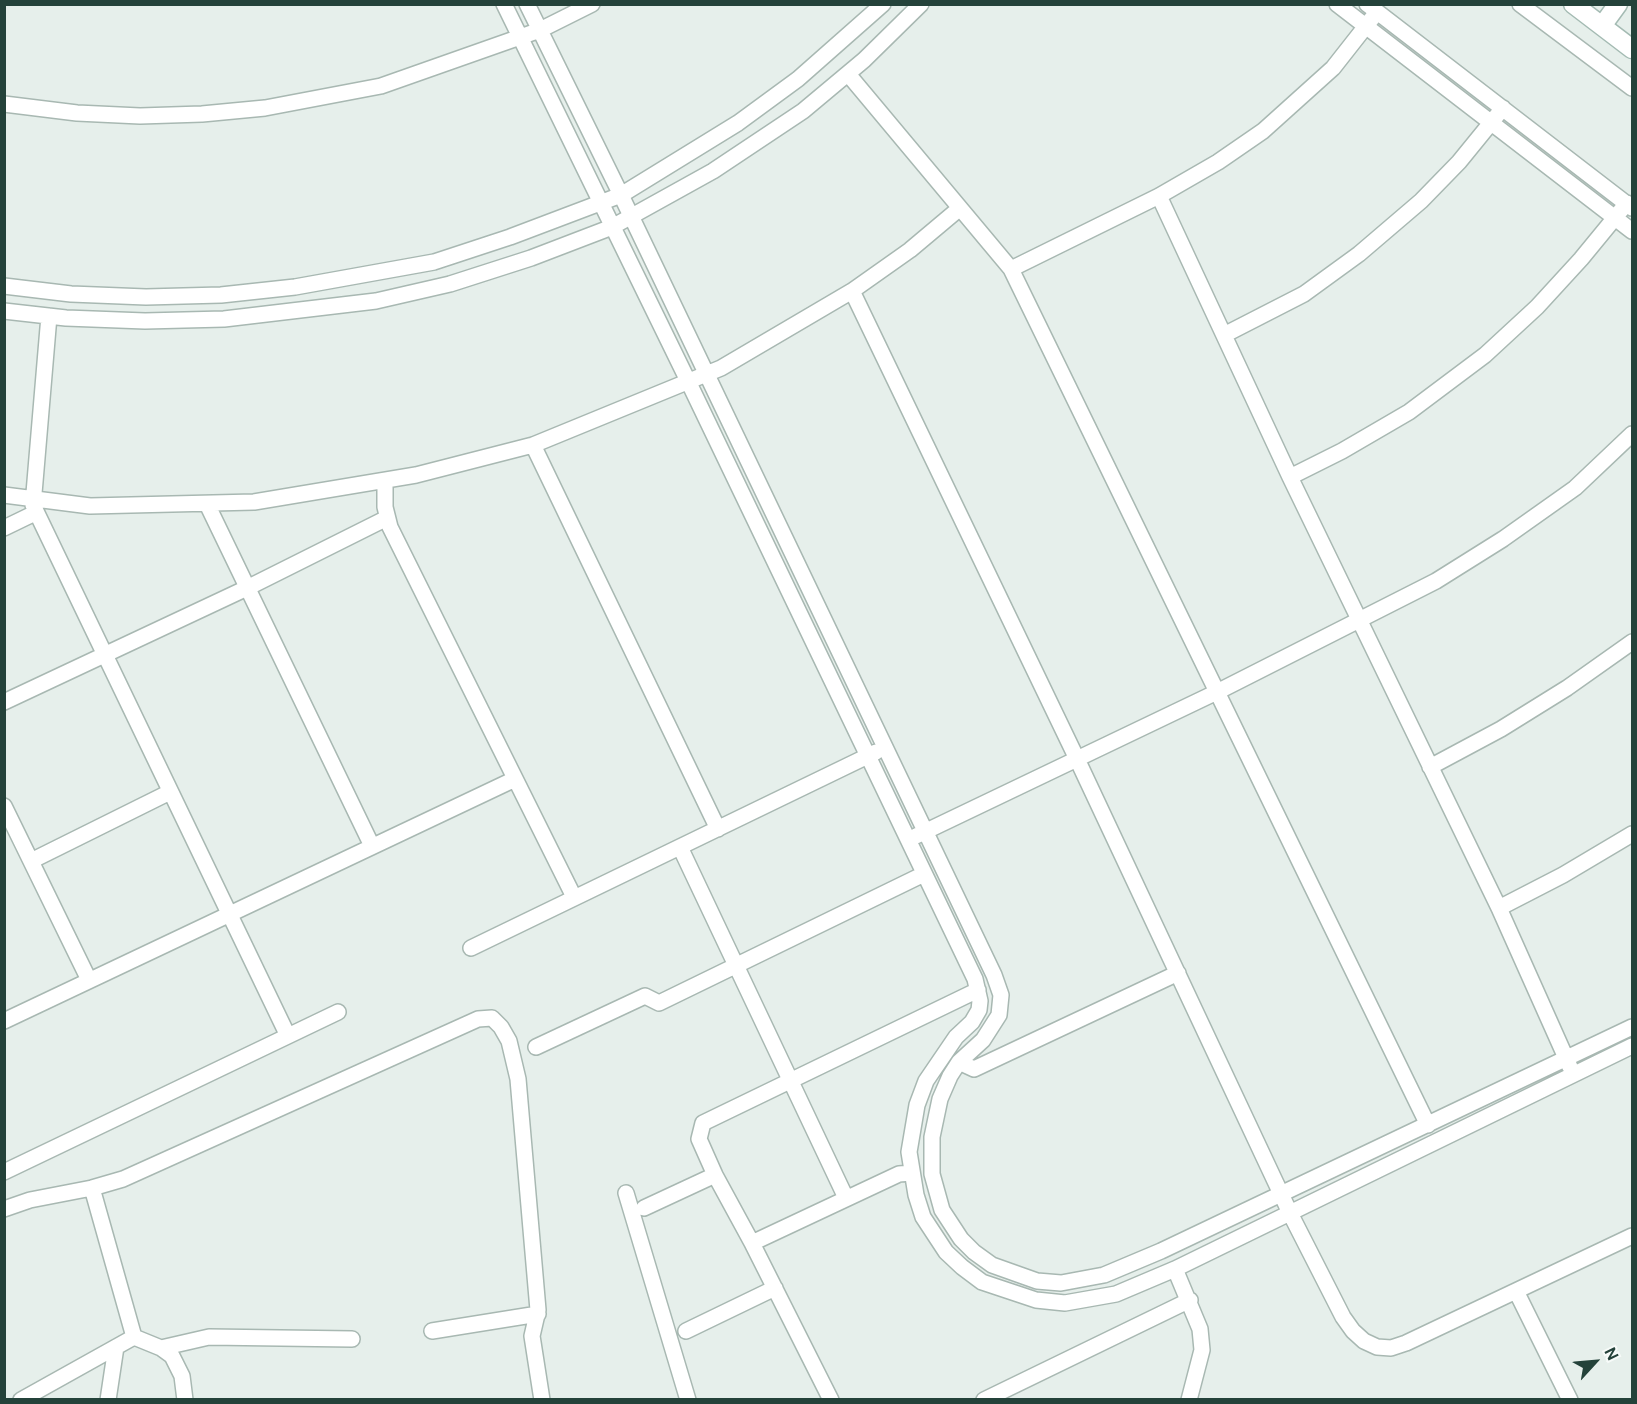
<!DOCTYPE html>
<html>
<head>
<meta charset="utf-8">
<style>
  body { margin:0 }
  #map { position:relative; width:1637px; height:1404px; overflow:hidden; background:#e6efeb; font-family:"DM Sans",sans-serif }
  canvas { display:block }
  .frame { position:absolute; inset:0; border:6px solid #24423a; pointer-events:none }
  .north { position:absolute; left:1565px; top:1332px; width:60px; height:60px; -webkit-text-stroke:4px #f7fbf9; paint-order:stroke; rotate:64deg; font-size:16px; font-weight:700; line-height:24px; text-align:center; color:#24423a }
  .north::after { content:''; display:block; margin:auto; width:21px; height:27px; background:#24423a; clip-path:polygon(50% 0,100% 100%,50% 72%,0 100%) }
</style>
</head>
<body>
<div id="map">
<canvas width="1637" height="1404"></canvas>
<div class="frame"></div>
<div class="north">N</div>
</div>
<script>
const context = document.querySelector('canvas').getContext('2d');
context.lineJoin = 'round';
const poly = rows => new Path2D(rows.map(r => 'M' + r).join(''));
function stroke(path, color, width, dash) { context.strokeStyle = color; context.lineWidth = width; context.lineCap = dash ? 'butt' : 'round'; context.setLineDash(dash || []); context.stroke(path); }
const street = poly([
  [504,4,689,383,975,979,980,1001,979,1010,972,1022,956,1037,926,1081,917,1105,909,1152,916,1195,923,1217,946,1252,962,1267,982,1282,1036,1300,1065,1303,1116,1294,1175,1269,1632,1046],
  [527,4,621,195,994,975,1001,995,999,1015,983,1040,959,1062,950,1076,940,1099,932,1137,932,1174,942,1210,961,1239,974,1252,992,1265,1037,1281,1061,1283,1104,1275,1161,1251,1632,1027],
  [1337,4,1632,231],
  [1367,4,1632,208],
  [1520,4,1632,88],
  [848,74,1011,269,1428,1125],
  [4,104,77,113,140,116,202,114,265,108,381,86,540,30,592,4],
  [1159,196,1290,477,1499,908,1570,1067],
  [1011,269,1159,196,1218,162,1263,131,1333,68,1377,12],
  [4,286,71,294,146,297,221,295,295,287,434,262,510,237,621,195,738,123,798,79,883,4],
  [852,291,1077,759,1290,1213,1343,1317,1353,1331,1364,1341,1377,1347,1391,1348,1406,1343,1632,1236],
  [4,311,66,318,145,321,224,319,376,301,450,284,531,258,612,227,713,171,803,111,864,60,921,4],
  [49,316,33,505,288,1036],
  [1224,335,1304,294,1359,254,1421,201,1459,162,1503,108],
  [533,445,718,829],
  [1290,477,1342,451,1409,412,1485,355,1537,307,1581,259,1627,203],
  [385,481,385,507,390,527,574,897],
  [4,495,90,506,254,502,416,475,533,445,721,368,852,291,910,250,960,208],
  [207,504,372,846],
  [4,528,35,513],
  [4,702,249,587,387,518],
  [1430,767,1501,729,1567,688,1632,642],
  [4,806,89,980],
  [916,836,1219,691,1436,581,1503,539,1575,488,1632,434],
  [680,847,846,1198],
  [31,861,170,792],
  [1499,908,1563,875,1632,834],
  [471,948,876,752],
  [4,1021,515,779],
  [536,1047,645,996,659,1003,924,874],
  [959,1062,974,1069,1178,973],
  [4,1172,338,1012],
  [92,1188,134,1337],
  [626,1193,688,1400],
  [644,1208,715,1175],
  [4,1209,30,1200,92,1188,123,1179,478,1019,492,1018,501,1027,509,1041,518,1079,538,1310,532,1336,542,1400],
  [752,1243,715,1175,699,1139,703,1123,978,990],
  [1175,1269,1200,1329,1202,1350,1189,1400],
  [1516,1291,1570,1400],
  [432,1331,538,1314],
  [686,1331,775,1288],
  [161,1348,209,1337,352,1339],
  [21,1400,134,1337,161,1348,172,1356,182,1376,185,1400],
  [108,1400,116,1347],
  [831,1400,752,1243,899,1174,911,1173],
  [984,1400,1190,1300]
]);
const secondary = poly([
  [1573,4,1632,49],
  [1602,26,1618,4]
]);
stroke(street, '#a8b8b2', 18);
stroke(secondary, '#a4bbb3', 21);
stroke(street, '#fff', 15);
stroke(secondary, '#fff', 18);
</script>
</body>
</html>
